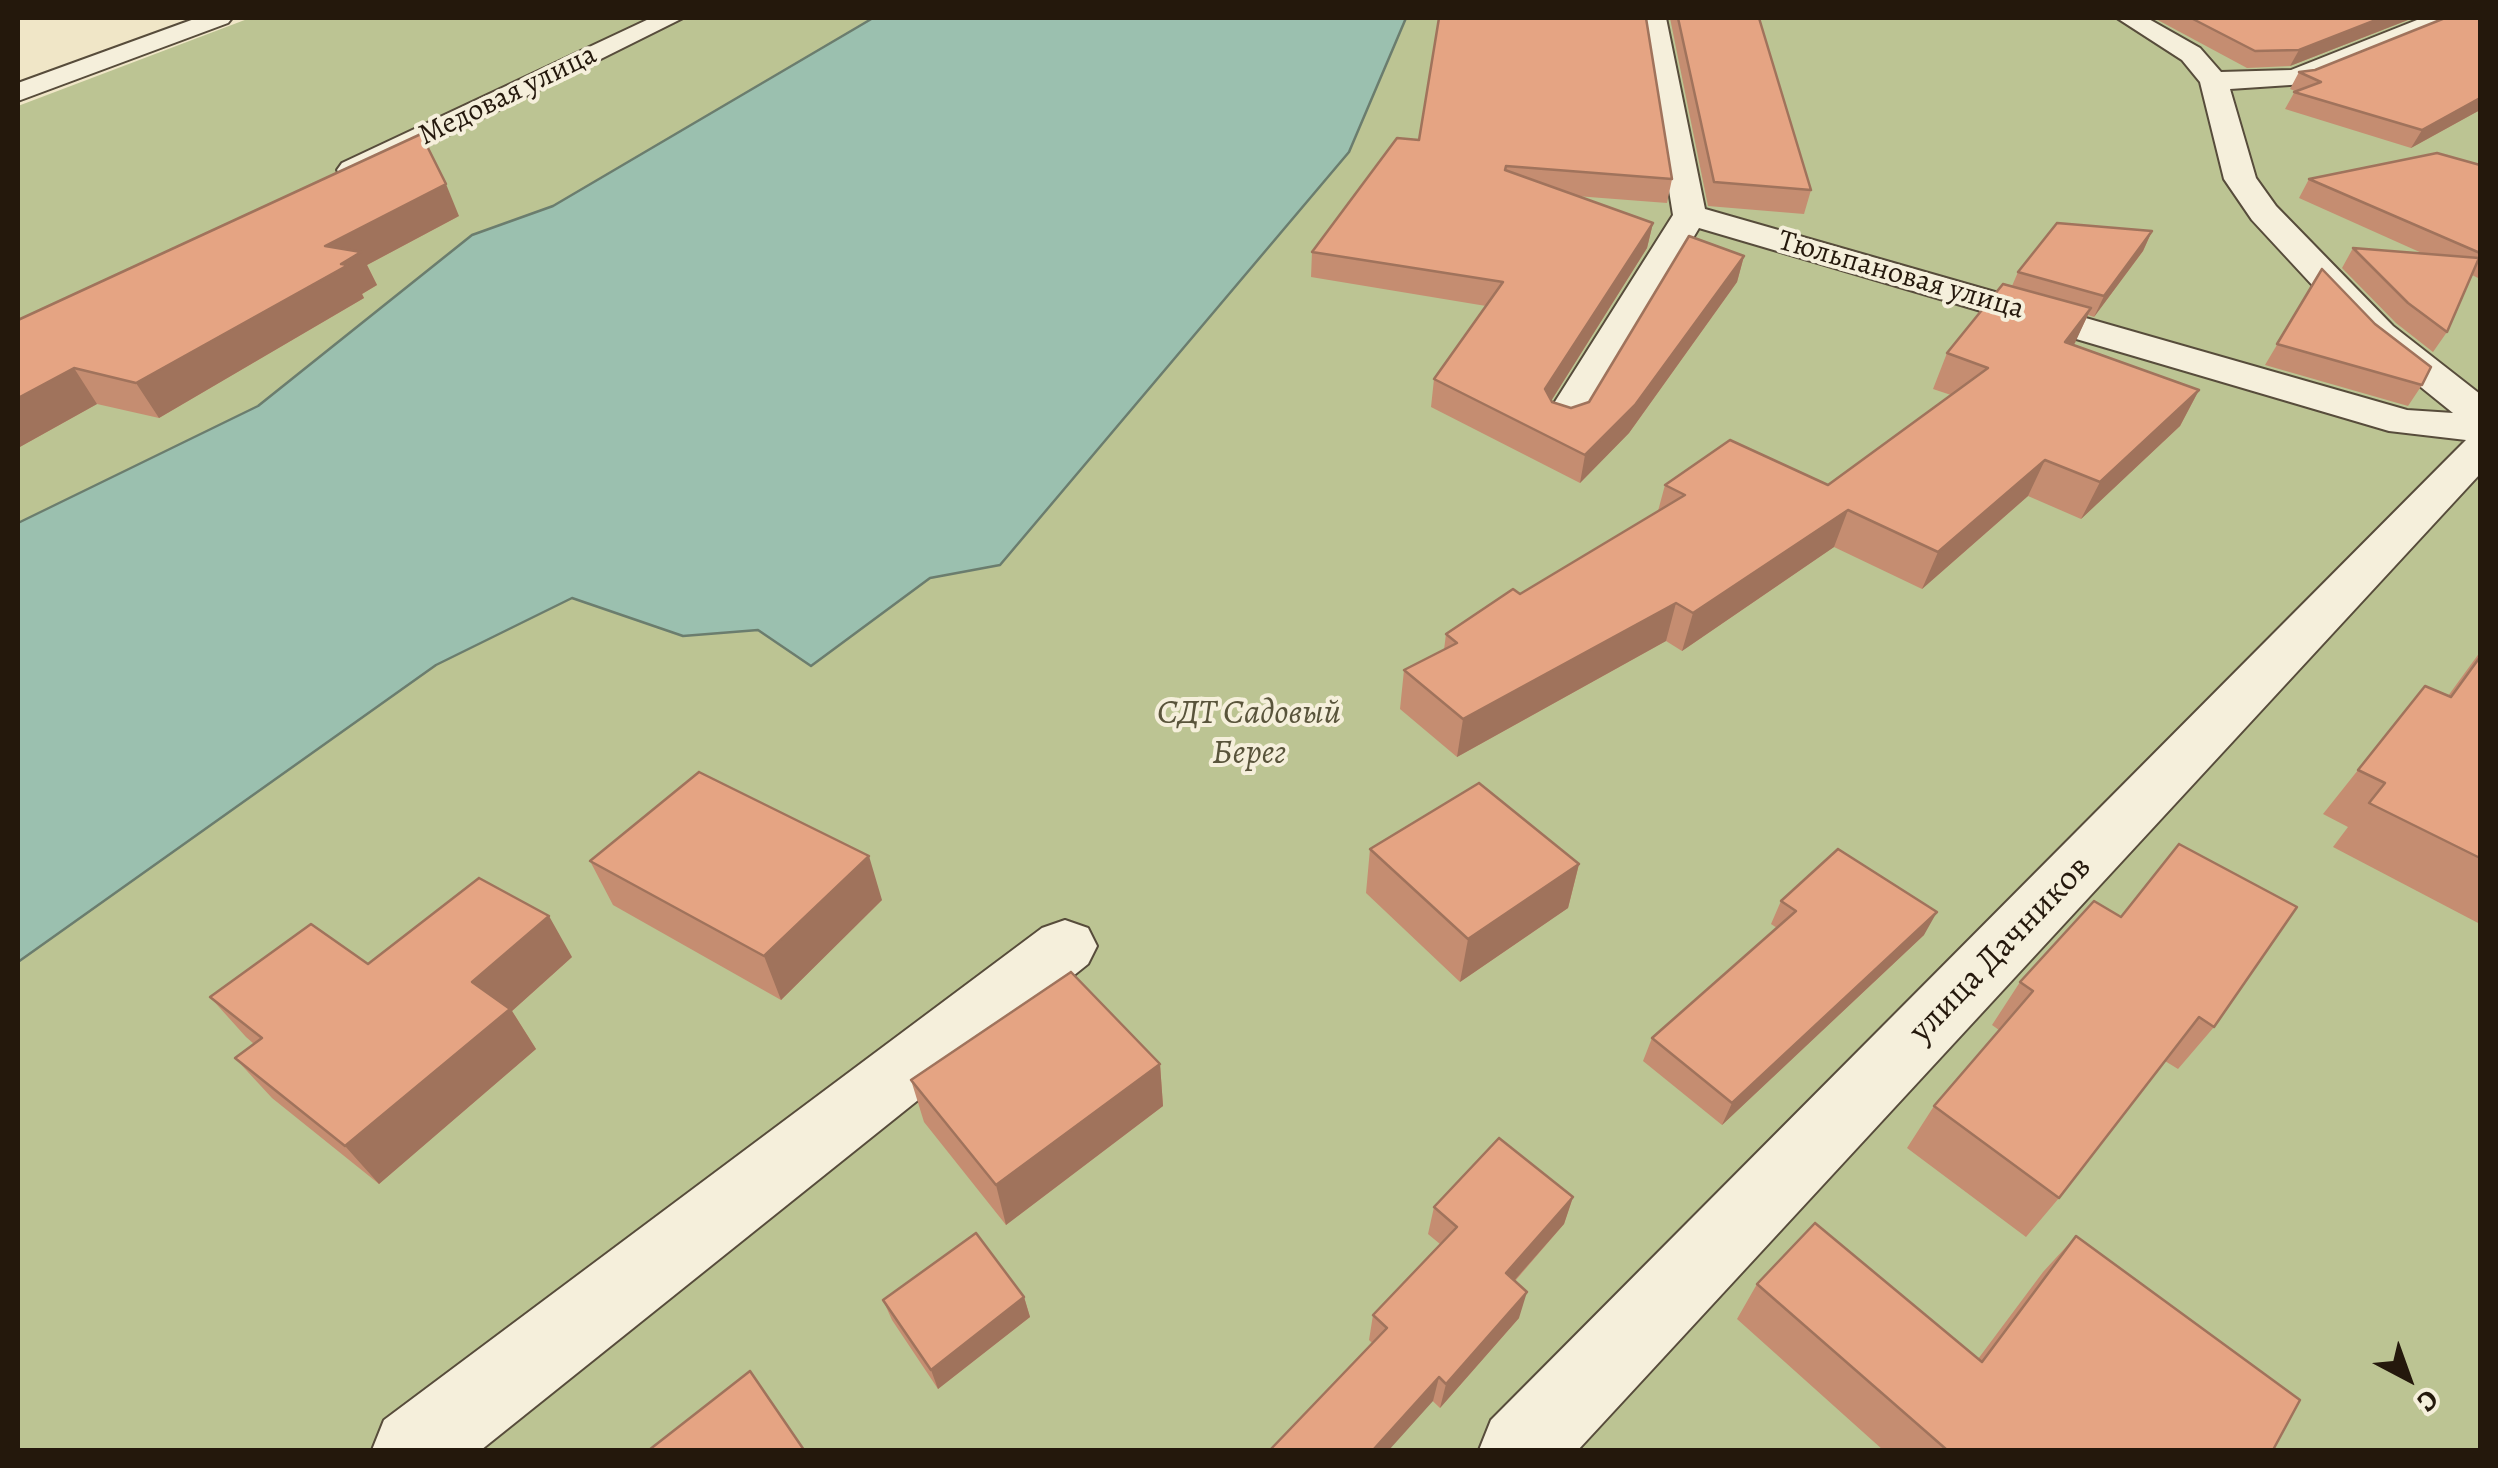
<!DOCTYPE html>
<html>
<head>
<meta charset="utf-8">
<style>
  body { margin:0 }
  #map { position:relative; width:2498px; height:1468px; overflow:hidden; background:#f0e6c7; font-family:Alegreya,serif }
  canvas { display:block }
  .frame { position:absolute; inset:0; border:20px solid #24180c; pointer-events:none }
  .north { position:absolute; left:2358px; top:1328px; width:100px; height:100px; -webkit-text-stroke:8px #f5efdb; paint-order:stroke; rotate:139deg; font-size:28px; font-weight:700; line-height:40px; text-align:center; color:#24180c }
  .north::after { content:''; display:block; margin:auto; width:35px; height:45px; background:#24180c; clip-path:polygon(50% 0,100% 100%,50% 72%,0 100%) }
</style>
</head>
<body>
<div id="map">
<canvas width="2498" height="1468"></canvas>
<div class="frame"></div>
<div class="north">С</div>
</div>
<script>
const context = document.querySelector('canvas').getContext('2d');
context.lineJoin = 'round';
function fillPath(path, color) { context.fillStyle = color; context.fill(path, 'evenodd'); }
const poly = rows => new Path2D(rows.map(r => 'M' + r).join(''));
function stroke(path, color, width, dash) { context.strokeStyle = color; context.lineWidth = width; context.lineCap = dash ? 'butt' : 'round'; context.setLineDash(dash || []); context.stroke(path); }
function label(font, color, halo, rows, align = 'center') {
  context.font = font + ' Alegreya,serif'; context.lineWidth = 8; context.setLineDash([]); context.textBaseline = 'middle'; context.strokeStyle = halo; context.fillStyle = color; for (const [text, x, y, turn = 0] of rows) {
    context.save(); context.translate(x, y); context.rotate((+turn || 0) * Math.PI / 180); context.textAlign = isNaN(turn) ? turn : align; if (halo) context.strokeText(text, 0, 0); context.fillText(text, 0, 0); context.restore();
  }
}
fillPath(poly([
  [250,18,2480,18,2480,1450,18,1450,18,106]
]), '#bcc493');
const water = poly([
  [873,18,1406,18,1349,152,1000,565,930,578,811,666,758,630,683,636,572,598,436,665,18,962,18,523,258,406,472,235,553,206,873,18]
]);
fillPath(water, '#9bc0af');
stroke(water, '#6b7d6e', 2.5);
const minor = poly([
  [197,18,232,18,228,23,18,101,18,83,197,18],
  [651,18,683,18,364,177,342,177,337,170,342,163,651,18],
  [1641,18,1666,18,1705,209,2407,410,2453,413,2365,342,2252,220,2224,179,2200,82,2182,60,2117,18,2147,18,2200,48,2221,72,2291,70,2422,18,2455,18,2452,23,2305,84,2230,89,2256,178,2276,206,2393,326,2480,394,2480,474,1578,1450,1479,1450,1491,1420,2466,440,2389,431,1699,228,1580,428,1565,432,1550,428,1544,419,1673,215,1641,18],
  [1065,920,1088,928,1097,946,1088,964,481,1450,372,1450,384,1420,1042,928,1065,920]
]);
stroke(minor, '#574c3b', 4);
fillPath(minor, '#f5efdb');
fillPath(poly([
  [1670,18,1759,18,1811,190,1804,214,1708,206],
  [2154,18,2413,18,2290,66,2247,68],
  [2315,70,2480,110,2411,148,2285,109,2295,91,2290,89,2299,72],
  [1397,138,1672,179,1667,203,1576,196,1653,223,1647,248,1551,401,1552,402,1571,408,1589,402,1744,256,1737,282,1629,433,1580,483,1431,407,1434,379,1486,306,1311,277,1312,252],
  [2480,165,2480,279,2472,275,2447,332,2433,352,2396,323,2342,268,2353,248,2424,254,2299,198,2309,179],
  [459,216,367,265,377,285,362,294,364,298,159,418,97,404,18,448,18,320],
  [2152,231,2143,251,2094,317,2088,315,2073,345,2199,390,2180,426,2081,519,2028,496,1922,589,1834,547,1682,651,1666,641,1457,757,1400,709,1404,670,1444,650,1446,634,1520,594,1658,511,1665,485,1828,485,1951,395,1933,389,1947,353,2012,286,2018,272],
  [2322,269,2375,324,2422,385,2408,406,2265,365],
  [2480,652,2480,924,2333,847,2348,827,2323,814,2425,686,2448,696],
  [1370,849,1579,864,1568,908,1460,982,1366,893],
  [590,861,882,900,781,1000,613,905],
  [1781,901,1924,935,1722,1125,1643,1061,1652,1038,1777,928,1771,924],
  [2094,901,2214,1027,2178,1069,2165,1061,2059,1198,2026,1237,1907,1148,1934,1106,1999,1030,1992,1025,2020,982],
  [572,957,512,1011,536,1049,379,1184,272,1098,235,1058,254,1044,246,1037,210,997,368,964],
  [1160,1064,1163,1106,1006,1225,924,1122,911,1080],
  [1573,1197,1564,1224,1515,1281,1519,1318,1440,1408,1369,1340,1373,1315,1440,1244,1428,1234,1434,1207],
  [2076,1236,2273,1450,1883,1450,1737,1319,1757,1284,1978,1359,2043,1272],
  [1024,1297,1030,1317,938,1389,892,1320,883,1300]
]), '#c58d71');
fillPath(poly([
  [2381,18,2413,18,2290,66,2299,50],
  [2480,98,2480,110,2411,148,2422,130],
  [446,184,459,216,367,265,377,285,362,294,364,298,159,418,136,383,325,246],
  [1653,223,1647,248,1541,417,1545,389],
  [2152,231,2143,251,2094,317,2104,296],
  [1744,256,1737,282,1629,433,1580,483,1585,455],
  [2091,308,2075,343,2049,377,2065,342],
  [74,368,97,404,18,448,18,398],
  [2199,390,2180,426,2081,519,2100,482],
  [2045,460,2028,496,1922,589,1938,552],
  [1848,510,1834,547,1682,651,1693,613],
  [1676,603,1666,641,1457,757,1463,719],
  [869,856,882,900,781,1000,764,956],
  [1579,864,1568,908,1460,982,1468,939],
  [1937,912,1924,935,1722,1125,1732,1103],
  [549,916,572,957,512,1011,536,1049,379,1184,345,1146,472,982],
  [1160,1064,1163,1106,1006,1225,996,1185],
  [1573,1197,1564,1224,1498,1299,1506,1273],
  [1527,1292,1519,1318,1440,1408,1446,1384],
  [1024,1297,1030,1317,938,1389,931,1370],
  [1439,1377,1433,1401,1389,1450,1373,1450]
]), '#a0735c');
const building = poly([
  [1439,18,1646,18,1672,179,1506,166,1505,170,1653,223,1545,389,1552,402,1571,408,1589,402,1689,236,1744,256,1635,405,1585,455,1434,379,1503,282,1312,252,1397,138,1419,140,1439,18],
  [1678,18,1759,18,1811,190,1714,182,1678,18],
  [2191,18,2381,18,2299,50,2255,51,2191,18],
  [2445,18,2480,18,2480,98,2422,130,2294,92,2321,82,2299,72,2315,70,2445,18],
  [421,134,446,184,325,246,361,252,341,264,348,265,136,383,74,368,18,398,18,320,421,134],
  [2437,153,2480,165,2480,253,2309,179,2437,153],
  [2057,223,2152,231,2104,296,2018,272,2057,223],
  [2353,248,2479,258,2447,332,2408,303,2353,248],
  [2322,269,2375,324,2431,367,2422,385,2277,344,2322,269],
  [2003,284,2091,308,2065,342,2199,390,2100,482,2045,460,1938,552,1848,510,1693,613,1676,603,1463,719,1404,670,1457,643,1446,634,1513,589,1520,594,1685,495,1665,485,1730,440,1828,485,1988,368,1947,353,2003,284],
  [2480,657,2480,858,2369,803,2385,783,2358,770,2425,686,2451,697,2480,657],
  [699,772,869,856,764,956,590,861,699,772],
  [1479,783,1579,864,1468,939,1370,849,1479,783],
  [2179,844,2297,907,2214,1027,2199,1017,2059,1198,1934,1106,2033,991,2020,982,2094,901,2121,917,2179,844],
  [1838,849,1937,912,1732,1103,1652,1038,1796,911,1781,901,1838,849],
  [479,878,549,916,472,982,510,1009,345,1146,235,1058,262,1038,210,997,311,924,368,964,479,878],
  [1071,972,1160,1064,996,1185,911,1080,1071,972],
  [1499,1138,1573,1197,1506,1273,1527,1292,1446,1384,1439,1377,1373,1450,1270,1450,1387,1328,1373,1315,1457,1227,1434,1207,1499,1138],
  [1815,1223,1982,1362,2076,1236,2300,1400,2273,1450,1947,1450,1757,1284,1815,1223],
  [976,1233,1024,1297,931,1370,883,1300,976,1233],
  [750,1371,804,1450,649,1450,750,1371]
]);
fillPath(building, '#e5a483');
stroke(building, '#a0735c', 2.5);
label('30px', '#24180c', '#f5efdb', [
  ["Медовая улица",508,96,-26],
  ["Тюльпановая улица",1901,276,16]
]);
label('italic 35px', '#59543b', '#f5efdb', [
  ["СДТ Садовый",1249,714],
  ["Берег",1249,754]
]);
label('35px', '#24180c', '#f5efdb', [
  ["улица Дачников",2001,950,-46]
]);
</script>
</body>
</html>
